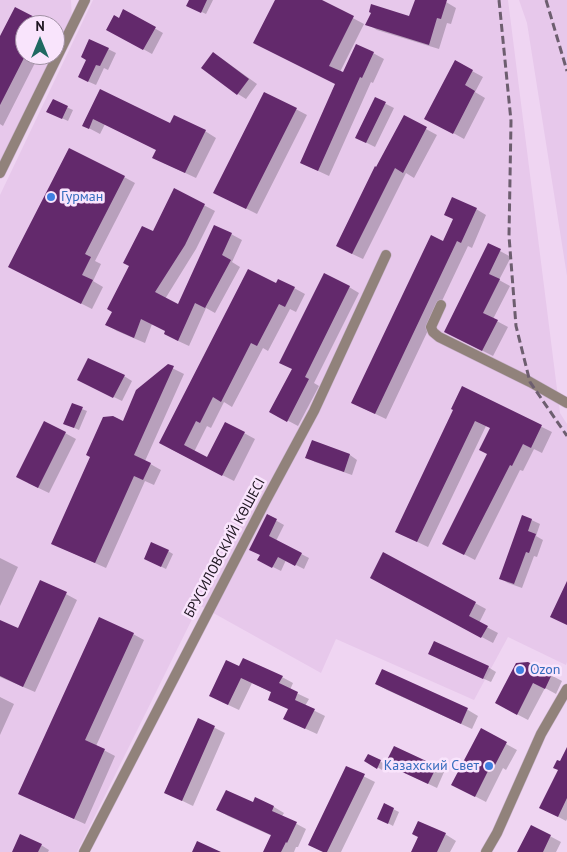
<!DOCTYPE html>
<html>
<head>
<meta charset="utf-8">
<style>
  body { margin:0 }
  #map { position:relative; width:567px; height:852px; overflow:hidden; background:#efd5f2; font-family:"PT Sans",sans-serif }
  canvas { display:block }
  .north { position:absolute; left:15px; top:15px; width:50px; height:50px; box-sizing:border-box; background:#f9e4fc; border:1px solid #a191a4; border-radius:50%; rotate:0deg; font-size:14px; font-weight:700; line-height:20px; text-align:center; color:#1e1520 }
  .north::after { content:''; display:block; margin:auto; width:18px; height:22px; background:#206962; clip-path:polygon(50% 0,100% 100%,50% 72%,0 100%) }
</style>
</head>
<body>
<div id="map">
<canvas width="567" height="852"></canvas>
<div class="north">N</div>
</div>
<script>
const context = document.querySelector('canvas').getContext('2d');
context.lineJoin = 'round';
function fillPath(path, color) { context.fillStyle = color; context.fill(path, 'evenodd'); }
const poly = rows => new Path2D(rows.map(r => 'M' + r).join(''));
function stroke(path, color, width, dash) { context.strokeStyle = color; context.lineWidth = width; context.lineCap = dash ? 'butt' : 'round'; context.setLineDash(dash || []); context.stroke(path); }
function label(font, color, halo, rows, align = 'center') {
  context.font = font + ' "PT Sans",sans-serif'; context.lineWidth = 5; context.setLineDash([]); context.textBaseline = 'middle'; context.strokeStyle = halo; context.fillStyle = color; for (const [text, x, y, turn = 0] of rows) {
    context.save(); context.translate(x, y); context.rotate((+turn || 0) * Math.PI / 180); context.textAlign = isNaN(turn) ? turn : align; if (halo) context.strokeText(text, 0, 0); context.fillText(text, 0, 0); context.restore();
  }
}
fillPath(poly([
  [0,0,71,0,72,22,0,171],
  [25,25,55,25,55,55,25,55],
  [93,0,508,0,560,413,567,424,567,662,566,665,508,637,474,700,336,639,321,673,199,605,77,852,0,852,0,195],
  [519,0,567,0,567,276,527,23]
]), '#e7c8eb');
fillPath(poly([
  [191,0,213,0,206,14,193,8],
  [277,0,319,0,364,24,340,72,344,74,373,53,384,59,373,83,371,82,329,176,301,163,336,84],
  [416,0,440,0,446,2,456,8,451,24,447,23,439,49,377,30,367,24,410,17],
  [15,9,47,25,25,25,25,55,39,55,3,126,0,124,0,39],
  [124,11,163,33,152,54,107,29,119,19],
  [90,40,116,53,108,70,104,68,96,85,87,81,87,60],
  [213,54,221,58,257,84,246,99,238,94,203,68],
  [472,71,483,77,475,92,485,98,464,139,437,124],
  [100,91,170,125,205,131,216,138,196,178,164,163,157,150,105,124,100,134,83,125],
  [265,93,307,115,257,214,225,198],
  [376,99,394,108,375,147,365,142],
  [53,101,73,110,68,121,53,114],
  [404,117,437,135,414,178,406,173,363,259,348,252],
  [124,177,135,183,95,261,101,264,93,281,103,287,92,309,21,273],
  [175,190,215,211,196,249,165,299,178,306,231,234,242,240,232,262,240,267,215,313,206,308,189,346,176,340,167,331,152,324,145,343,117,331,107,325],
  [476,209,486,215,472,248,468,246,386,419,363,408,444,243],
  [489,245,511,257,499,280,510,286,493,319,508,327,493,356,457,338],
  [276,285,294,288,305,294,296,312,290,309,268,351,263,348,232,407,224,402,211,428,207,426,194,452,208,458,244,433,255,439,234,481,171,449],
  [349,287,359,293,314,383,319,386,298,426,281,417],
  [168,366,184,374,145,461,161,470,154,485,145,481,106,568,64,549,92,457,123,422],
  [124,376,132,381,122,401,87,384],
  [463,388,552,432,542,453,534,449,523,471,520,470,475,560,454,549,488,454,491,428,486,426,428,547,407,537],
  [82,409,87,411,79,430,64,423],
  [65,433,76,439,49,493,28,483],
  [350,455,357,460,352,475,315,462,307,457],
  [268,516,284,525,276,541,309,558,304,569,286,560,281,571,267,564,260,557],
  [523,516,540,524,536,536,543,540,537,557,534,556,522,588,508,583,500,578],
  [168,551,173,554,166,569,150,561],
  [384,554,486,609,479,623,498,633,493,643,382,584],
  [0,558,18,567,0,606],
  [66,594,77,600,35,692,0,677,0,621,19,630],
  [133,634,144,640,96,746,115,756,85,824,30,799],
  [437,658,488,667,496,672,491,682],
  [528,663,562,681,556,694,545,688,528,720,507,709],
  [239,668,282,677,293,683,290,690,309,699,305,706,325,716,317,734,295,724,289,709,280,705,273,693,252,683,239,710,222,702],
  [383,671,468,710,478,716,472,729,387,690,377,684],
  [0,697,14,704,0,735],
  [199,720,225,733,193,806,166,793],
  [481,730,517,750,506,770,503,768,486,802,463,790],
  [395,747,444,772,437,788,395,768],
  [567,750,567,819,566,821,549,812,561,763],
  [368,755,385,764,382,770,366,760],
  [347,768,375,782,341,852,324,852],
  [254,804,274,807,284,813,282,816,306,829,298,847,296,847,294,852,264,852,272,836,228,816,218,810],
  [385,805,399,812,393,826,384,821],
  [531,826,561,842,556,852,518,852],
  [445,834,456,841,450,852,412,852],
  [41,845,49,850,48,852,13,852]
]), '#0003');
fillPath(poly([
  [189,0,207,0,201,13,186,6],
  [275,0,322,0,354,16,329,66,343,72,356,44,374,52,362,78,360,77,318,171,300,163,335,84,253,43],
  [415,0,447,0,441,19,437,18,429,45,365,25,371,13,369,12,371,4,409,16],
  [15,7,50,25,25,25,25,56,0,105,0,36],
  [123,9,156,27,143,50,106,30,114,15,119,18],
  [89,39,109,48,100,66,96,65,88,82,78,77,86,60,81,57],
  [213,52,249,79,237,95,201,68],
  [455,60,473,70,465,85,475,91,453,134,424,119],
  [100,89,170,123,174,115,206,130,185,173,152,158,156,150,93,119,89,129,82,126],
  [264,92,297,108,246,209,213,193],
  [375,97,386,102,366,143,355,138],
  [53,99,68,106,62,119,46,112],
  [404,115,427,127,403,173,395,168,352,254,336,246,375,166,376,167],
  [69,148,125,176,85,254,91,257,82,275,93,280,81,304,8,267],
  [174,188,205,204,185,245,155,292,178,304,214,225,232,233,222,255,231,260,205,308,195,303,178,341,164,334,165,331,141,319,134,338,105,325,112,312,107,309,129,266,123,263,142,226,153,231],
  [452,197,477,208,461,243,457,241,375,414,351,403,431,235,443,241,453,219,444,215],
  [488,243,501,249,489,274,500,279,483,313,498,320,482,351,444,332],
  [248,269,276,283,278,279,295,287,285,307,279,304,257,346,251,343,221,402,213,397,200,423,196,421,184,445,207,457,225,422,245,432,222,476,159,443],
  [324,273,350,286,305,377,309,379,287,422,269,412,292,369,279,363],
  [88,358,125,375,113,398,77,380],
  [168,364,174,366,134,455,151,463,143,480,134,476,95,563,51,544,90,457,86,455,103,417,113,416,123,421,136,390],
  [462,386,542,425,531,448,523,444,512,466,510,465,464,555,442,544,487,454,479,450,490,428,475,421,417,542,395,532,453,410,451,409],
  [72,403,83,407,74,428,63,424],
  [44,421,66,432,38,488,16,477],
  [312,440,350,454,344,472,305,458],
  [267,514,277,519,269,536,302,553,295,566,278,557,272,568,257,560,260,555,249,550],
  [522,515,532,519,528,531,536,534,529,553,526,552,514,584,499,579],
  [151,542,169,550,161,567,144,559],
  [383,552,476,602,469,616,488,626,481,638,370,578],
  [40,580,67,592,23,687,0,676,0,620,18,628],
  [567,581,567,625,550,617],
  [99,617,134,633,85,740,105,749,74,819,18,794],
  [434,641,489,666,483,679,428,654],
  [243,658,283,676,279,683,298,692,295,700,315,709,305,729,283,719,288,709,268,700,271,692,241,678,228,705,209,696,226,660,239,666],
  [528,662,552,674,545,689,533,683,517,715,495,703,516,663],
  [382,669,468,708,461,724,375,684],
  [198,718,215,726,182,801,164,793],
  [481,728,507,742,495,765,492,763,475,797,451,785],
  [394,746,437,766,428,784,385,764],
  [567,747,567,798,558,817,539,808,558,770,553,768,557,760,560,761],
  [368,754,381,760,377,769,364,761],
  [346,766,365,774,327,852,323,852,308,845],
  [226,790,253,802,255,797,274,806,272,811,297,822,287,843,286,842,281,852,263,852,271,835,216,810],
  [384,803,394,808,388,824,377,819],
  [418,821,446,833,437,852,411,852,418,837,412,834],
  [531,825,551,835,543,852,517,852],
  [20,834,42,844,38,852,12,852],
  [197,841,221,852,192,852]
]), '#63296c');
const minor = poly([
  [0,173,85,0],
  [441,305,431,327,433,332,439,337,530,382,567,403],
  [84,852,265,502,314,411,386,255],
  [486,852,497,833,541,734,567,689]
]);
stroke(minor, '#c9b2cc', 11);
stroke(minor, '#91827b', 10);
stroke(poly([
  [499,0,511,121,509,236,516,326,530,382,567,436],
  [546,0,567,71]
]), '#6d5e6f', 3, [8, 4]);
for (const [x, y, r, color] of [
  [51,197,5,"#3f7fe0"],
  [520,670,5,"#3f7fe0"],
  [489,766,5,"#3f7fe0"]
]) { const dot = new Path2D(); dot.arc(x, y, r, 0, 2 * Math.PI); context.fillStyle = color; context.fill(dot); stroke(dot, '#f9e4fc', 2); }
label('14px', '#366cbe', '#f9e4fc', [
  ["Гурман",61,197],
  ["Ozon",530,670],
  ["Казахский Свет",479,766,"right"]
], 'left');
label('14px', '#1e1520', '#f9e4fc', [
  ["БРУСИЛОВСКИЙ КӨШЕСІ",225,548,-62]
]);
</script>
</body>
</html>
